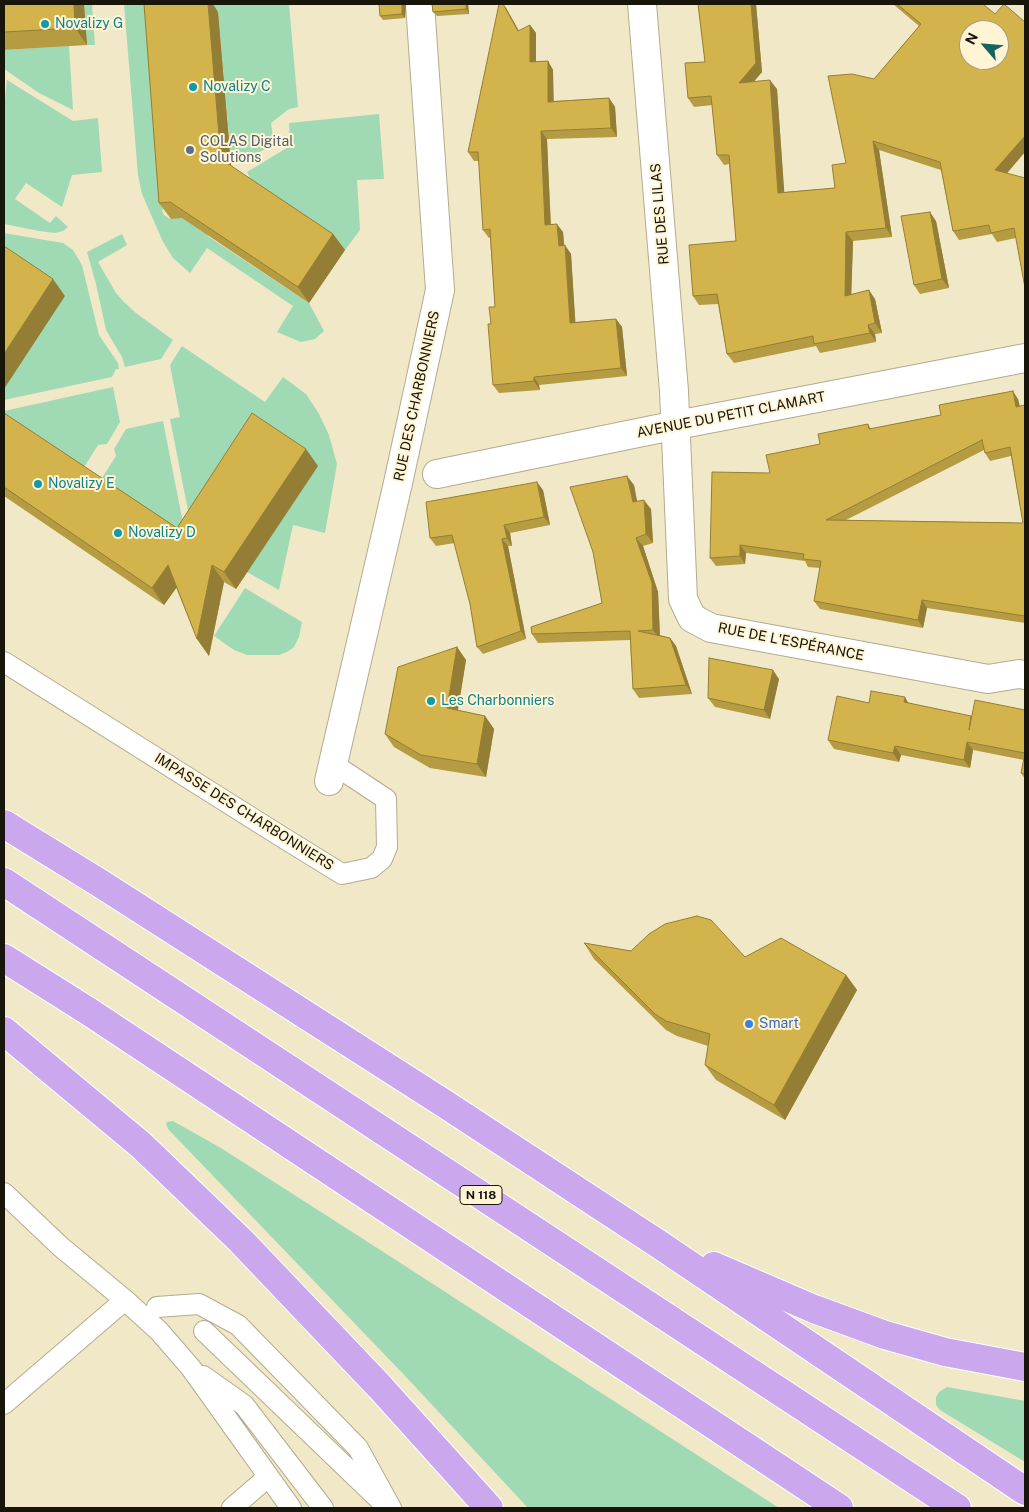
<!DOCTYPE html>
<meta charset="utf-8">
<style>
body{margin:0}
#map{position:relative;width:1029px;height:1512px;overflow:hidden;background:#f1e8c8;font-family:"Public Sans",sans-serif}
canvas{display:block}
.frame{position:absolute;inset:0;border:5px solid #18150a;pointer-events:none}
.north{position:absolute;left:959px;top:20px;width:50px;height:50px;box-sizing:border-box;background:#fff5d5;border:1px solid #a39b84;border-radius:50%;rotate:297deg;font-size:14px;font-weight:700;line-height:20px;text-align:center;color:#18150a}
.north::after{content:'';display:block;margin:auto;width:18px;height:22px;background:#15635e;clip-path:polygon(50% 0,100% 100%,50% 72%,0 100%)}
</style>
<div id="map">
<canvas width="1029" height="1512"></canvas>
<div class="frame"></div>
<div class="north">N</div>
</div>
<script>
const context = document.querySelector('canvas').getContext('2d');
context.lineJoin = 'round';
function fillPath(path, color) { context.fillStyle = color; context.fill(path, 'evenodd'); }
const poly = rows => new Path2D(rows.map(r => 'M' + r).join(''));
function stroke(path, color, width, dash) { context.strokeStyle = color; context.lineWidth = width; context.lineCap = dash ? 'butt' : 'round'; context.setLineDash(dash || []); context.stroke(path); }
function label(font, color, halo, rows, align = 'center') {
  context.font = font + ' "Public Sans",sans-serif'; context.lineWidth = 4; context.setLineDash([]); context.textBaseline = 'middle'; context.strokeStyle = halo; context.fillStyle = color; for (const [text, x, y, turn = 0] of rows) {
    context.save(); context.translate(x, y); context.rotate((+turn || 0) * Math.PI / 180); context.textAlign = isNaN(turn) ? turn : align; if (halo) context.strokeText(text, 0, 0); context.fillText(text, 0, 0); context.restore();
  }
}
fillPath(poly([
 [84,4,92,4,95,45,87,45],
 [124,4,289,4,298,107,289,109,271,123,274,144,242,162,238,157,231,158,218,12,162,211,164,215,170,219,188,211,209,237,309,303,324,331,315,339,301,342,277,332,293,306,207,248,190,273,173,258,163,242,142,194,138,175],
 [69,46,73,110,39,93,4,69,4,50],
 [7,80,73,121,98,118,102,172,72,175,62,207,26,183,15,199,50,223,56,216,68,227,63,231,55,233,39,231,4,224,4,109],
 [379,114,384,179,357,180,360,230,345,250,245,184,250,178,247,172,290,146,289,123],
 [4,233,63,243,73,250,82,265,99,335,118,363,119,369,116,369,112,377,4,400],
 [122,234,127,245,98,262,116,293,124,302,136,313,173,340,161,359,125,367,122,357,106,330,96,284,87,252],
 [182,346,265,402,283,377,306,394,319,414,329,435,337,464,325,533,293,525,279,590,247,572,191,526,170,419,180,417,170,365],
 [113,387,120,422,107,444,98,445,81,472,4,422,4,411],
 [163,421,184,528,177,537,98,484,116,456,114,449,126,429],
 [245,588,302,622,299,637,294,647,287,652,279,655,247,655,234,650,214,636],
 [173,1121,221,1148,399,1262,779,1508,528,1508,408,1379,168,1129,166,1124,167,1122],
 [947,1387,1025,1401,1025,1462,940,1410,936,1405,936,1397,939,1392]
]), '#a0dab4');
const service = poly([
 [4,662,282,837,342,874,371,868,382,859,387,847,386,799,333,764],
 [4,1193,61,1247,125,1300],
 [157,1307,199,1304,238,1325,358,1448,391,1508],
 [204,1331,382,1502],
 [203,1376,244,1405,323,1508],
 [4,1404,125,1300,159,1331,191,1368,291,1508],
 [232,1508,268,1477]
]);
const minor = poly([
 [642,4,674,391,683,599,692,618,711,628,988,679,1019,674,1025,675],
 [437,474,677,425,1025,358],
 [329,781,398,483,440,290,420,4]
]);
const trunk = poly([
 [4,824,98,882,445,1104,657,1243,1025,1491],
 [4,882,957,1508],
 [4,958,88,1011,839,1508],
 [4,1031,141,1145,241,1241,380,1387,489,1508],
 [714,1266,814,1309,885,1335,945,1352,1025,1367]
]);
stroke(service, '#b4ab8d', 22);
stroke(minor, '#b4ab8d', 30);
stroke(trunk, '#fff', 30);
stroke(service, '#fff', 20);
stroke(minor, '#fff', 28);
stroke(trunk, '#cba8ee', 28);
fillPath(poly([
 [4,4,84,4,87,45,4,50],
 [406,4,405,18,383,20,380,16],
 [432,4,468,4,469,14,437,16,433,12],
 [698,4,756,4,762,72,754,81,777,89,784,192,835,188,846,163,874,79,919,26,893,4,983,4,1025,152,1007,173,1016,238,997,242,992,234,959,240,953,231,941,170,879,150,892,237,853,241,851,295,875,299,882,333,875,334,876,342,820,353,816,346,734,363,727,354,718,304,699,305,693,296,736,241,729,164,724,165,717,155,712,105,694,107,688,98,705,62],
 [506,8,519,31,530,25,536,33,536,62,548,61,553,70,553,101,609,98,615,107,617,137,547,139,548,165,551,224,563,232,564,245,571,254,575,322,616,319,622,327,627,376,539,385,540,390,499,393,493,385,491,324,495,307,490,238,489,238,483,230,479,161,474,161,468,152],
 [218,12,231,166,333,234,345,250,309,303,182,218,171,219,159,203],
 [936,221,949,288,920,294,914,285],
 [1018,399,1020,406,1025,405,1025,623,927,608,923,628,820,609,814,601,820,568,808,567,805,561,746,553,745,564,716,566,710,558,770,473,820,444,868,424,871,429],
 [984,450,985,453,990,461,1011,456,1023,523,846,520],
 [4,413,177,528,318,466,236,589,224,582,209,656,197,639,176,587,164,605,4,496],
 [634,485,637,502,651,509,653,543,643,546,658,592,660,635,670,638,676,646,692,694,639,698,633,689,630,640,538,643,532,634,602,603],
 [543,490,550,525,510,533,512,546,508,546,526,639,483,654,477,647,470,604,455,543,436,546,430,538],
 [457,647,466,660,458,710,485,716,494,729,486,777,430,768,394,747,385,734],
 [779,679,770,719,715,707,708,698],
 [908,703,971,716,1025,710,1025,779,1021,773,1024,760,973,750,970,768,901,755,899,762,834,749,828,740],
 [584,943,631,951,745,957,846,975,857,990,785,1120,716,1080,705,1065,708,1046,677,1036,666,1030,594,959]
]), '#b59b41');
fillPath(poly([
 [74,4,84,4,87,45,75,28],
 [208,4,213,4,218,12,232,176,221,159],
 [402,4,406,4,405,18,402,14],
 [466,4,468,4,469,14,466,9],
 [503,4,506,8,524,40,518,31],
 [751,4,756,4,762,72,745,92,739,83],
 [530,25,536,33,536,70,530,62],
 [548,61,553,70,554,110,548,102],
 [770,80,777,89,785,202,778,193],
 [609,98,615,107,617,137,611,128],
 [541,131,547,139,551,233,545,225],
 [1025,136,1025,152,1002,179,995,170],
 [873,141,879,150,892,237,886,228],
 [930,212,936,221,949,288,942,279],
 [557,224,563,232,565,254,559,246],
 [846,232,853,241,851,305,845,296],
 [333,234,345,250,309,303,298,287],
 [565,245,571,254,576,331,570,323],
 [53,279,65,296,4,389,4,354],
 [869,290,875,299,882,333,875,323],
 [616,319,622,327,627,376,621,368],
 [868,325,875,334,876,342,870,333],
 [534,377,539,385,540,390,534,381],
 [1013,391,1018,399,1021,415,1016,407],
 [306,449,318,466,236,589,224,572],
 [627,476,634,485,639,511,633,502],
 [537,482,543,490,550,525,544,517],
 [644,500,651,509,653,543,646,534],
 [504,525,510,533,512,546,507,538],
 [636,538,643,546,658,592,660,639,653,630],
 [502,539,508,546,526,639,521,631],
 [740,545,746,553,745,564,740,556],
 [168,565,180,583,164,605,152,588],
 [212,565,224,582,209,656,197,639],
 [922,600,927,608,923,628,918,620],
 [670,638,676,646,692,694,686,685],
 [457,647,466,660,456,721,447,708],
 [773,670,779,679,770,719,764,710],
 [905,697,910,706,904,702],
 [485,716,494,729,486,777,477,764],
 [967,742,973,750,970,768,964,760],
 [895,746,901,755,899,762,893,753],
 [846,975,857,990,785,1120,774,1105]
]), '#947e35');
const building = poly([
 [4,4,74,4,75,28,4,32,4,4],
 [144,4,208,4,221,159,333,234,298,287,170,202,159,203,144,4],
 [379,4,402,4,402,14,380,16,379,4],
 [432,4,466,4,466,9,433,12,432,4],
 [499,4,503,4,518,31,530,25,530,62,548,61,548,102,609,98,611,128,541,131,542,157,545,225,557,224,559,246,565,245,570,323,616,319,621,368,534,377,534,381,493,385,488,324,491,324,489,307,495,307,490,229,483,230,478,152,468,152,499,4],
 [698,4,751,4,756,63,739,83,770,80,778,193,835,188,832,165,846,163,828,76,852,74,874,79,921,24,897,4,983,4,995,14,1004,4,1025,22,1025,136,995,170,1025,178,1025,288,1014,228,991,233,989,225,953,231,940,162,873,141,886,228,846,232,845,296,869,290,875,323,868,325,870,333,814,344,813,336,727,354,717,294,693,296,689,245,736,241,729,155,717,155,711,96,688,98,685,63,705,62,698,4],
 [969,30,999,30,999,60,969,60,969,30],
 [930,212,942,279,914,285,901,216,930,212],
 [4,246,53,279,4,354,4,246],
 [1013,391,1016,407,1025,405,1025,616,922,600,918,620,814,601,821,561,803,559,804,554,740,545,740,556,710,558,712,472,770,473,766,455,820,444,818,434,868,424,869,429,941,415,939,405,1013,391],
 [982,440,985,453,1010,447,1023,523,826,520,982,440],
 [4,413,177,528,252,413,306,449,224,572,212,565,197,639,168,565,152,588,4,487,4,413],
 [627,476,633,502,644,500,646,534,636,538,652,583,653,630,638,631,670,638,686,685,633,689,630,631,532,634,531,627,602,603,593,552,570,487,627,476],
 [537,482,544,517,504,525,507,538,502,539,521,631,477,647,470,604,452,535,430,538,426,502,537,482],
 [457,647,447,708,485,716,477,764,421,755,385,734,398,667,457,647],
 [709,658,773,670,764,710,708,698,709,658],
 [871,691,905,697,904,702,971,716,969,730,975,700,1025,710,1025,774,1021,773,1025,753,967,742,964,760,895,746,893,753,828,740,837,696,869,703,871,691],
 [697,916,711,920,745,957,781,938,846,975,774,1105,705,1065,710,1034,666,1021,655,1014,584,943,631,951,649,934,665,924,697,916]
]);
fillPath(building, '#d3b44c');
stroke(building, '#947e35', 1);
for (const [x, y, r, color] of [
 [45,24,5,"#0f9aa8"],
 [193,87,5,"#0f9aa8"],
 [190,150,5,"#5c6f8a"],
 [38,484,5,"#0f9aa8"],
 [118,533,5,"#0f9aa8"],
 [431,701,5,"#0f9aa8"],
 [749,1024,5,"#3f7fe0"]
]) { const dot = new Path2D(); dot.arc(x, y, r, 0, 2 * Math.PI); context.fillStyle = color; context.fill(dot); stroke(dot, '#fff5d5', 2); }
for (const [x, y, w] of [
 [481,1195,42]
]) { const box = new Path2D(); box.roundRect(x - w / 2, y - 9.5, w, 19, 4); context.fillStyle = '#fff5d5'; context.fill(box); stroke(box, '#18150a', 1); }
label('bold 12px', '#18150a', null, [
 ["N 118",481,1195]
]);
label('14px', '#0d838f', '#fff5d5', [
 ["Novalizy G",55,24],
 ["Novalizy C",203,87],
 ["Novalizy E",48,484],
 ["Novalizy D",128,533],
 ["Les Charbonniers",441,701]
], 'left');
label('14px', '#4e5e75', '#fff5d5', [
 ["COLAS Digital",200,142],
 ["Solutions",200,158]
], 'left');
label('14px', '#18150a', '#fff5d5', [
 ["RUE DES LILAS",660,214,-95],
 ["RUE DES CHARBONNIERS",417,396,-78],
 ["AVENUE DU PETIT CLAMART",731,415,-11],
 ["RUE DE L'ESPÉRANCE",791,642,11],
 ["IMPASSE DES CHARBONNIERS",244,812,32]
]);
label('14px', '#366cbe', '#fff5d5', [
 ["Smart",759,1024]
], 'left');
</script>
